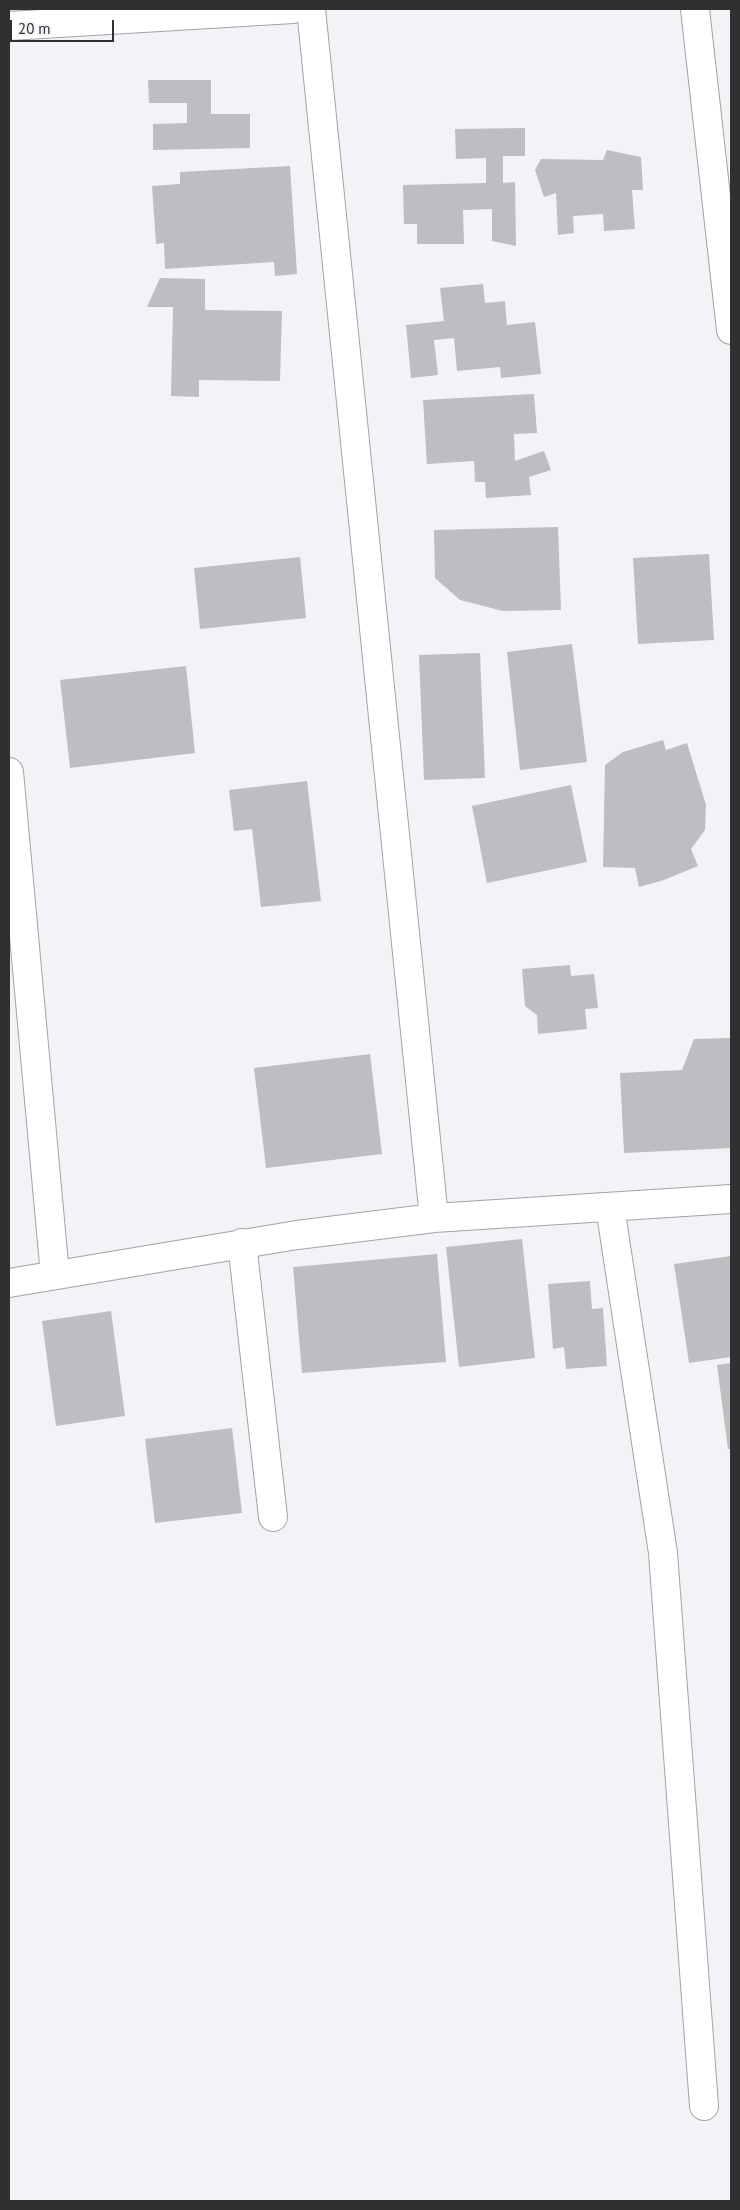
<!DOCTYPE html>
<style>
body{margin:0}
#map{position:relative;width:740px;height:2210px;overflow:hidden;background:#f2f3f6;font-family:"PT Sans",sans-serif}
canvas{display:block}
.frame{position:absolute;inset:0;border:10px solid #303031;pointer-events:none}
.scale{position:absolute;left:10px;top:20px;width:104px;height:22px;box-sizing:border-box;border:2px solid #303031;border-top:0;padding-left:6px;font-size:15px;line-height:18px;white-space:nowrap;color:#303031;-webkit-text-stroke:4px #f2f3f6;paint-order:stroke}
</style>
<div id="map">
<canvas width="740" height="2210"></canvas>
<div class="frame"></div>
<div class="scale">20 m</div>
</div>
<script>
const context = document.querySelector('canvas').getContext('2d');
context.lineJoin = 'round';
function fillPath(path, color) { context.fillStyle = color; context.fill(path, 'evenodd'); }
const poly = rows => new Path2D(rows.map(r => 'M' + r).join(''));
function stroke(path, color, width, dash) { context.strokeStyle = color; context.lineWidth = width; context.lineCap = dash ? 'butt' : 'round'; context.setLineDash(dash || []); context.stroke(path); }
fillPath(poly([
 [148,80,211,80,211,114,250,114,250,148,153,150,153,124,187,123,187,103,149,103],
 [525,128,525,156,503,156,503,183,515,182,516,246,492,241,492,209,463,210,464,244,417,244,417,224,404,224,403,185,486,183,486,158,456,159,455,129],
 [607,150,641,157,643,190,632,190,635,229,604,231,603,214,573,216,574,233,558,235,556,193,544,197,535,170,541,159,603,160],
 [290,166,297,274,275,276,274,262,165,269,164,243,156,244,152,186,180,184,180,172],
 [160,278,205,279,205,310,282,311,280,381,199,380,199,397,171,396,173,307,147,307],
 [483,284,485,303,505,301,507,325,535,322,541,374,501,378,500,367,457,371,454,338,434,340,438,375,411,378,406,325,444,321,440,288],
 [534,394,537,433,514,434,515,461,544,451,551,470,529,477,531,495,486,498,485,482,475,482,474,461,427,464,423,400],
 [558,527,561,610,503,611,460,600,435,578,434,530],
 [709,554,714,640,638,644,633,558],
 [300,557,306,618,200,629,194,568],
 [572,644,587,762,520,770,507,652],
 [480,653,485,778,424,780,419,655],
 [186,666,195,753,70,768,60,680],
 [663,740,666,750,687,743,706,805,705,830,691,849,698,866,664,880,639,887,635,868,603,867,605,765,623,752],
 [307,781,321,901,261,907,252,829,234,831,229,790],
 [571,785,587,862,487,883,472,806],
 [570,965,571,976,594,974,598,1008,585,1009,587,1029,538,1034,537,1015,525,1006,522,969],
 [731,1038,731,1148,624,1153,620,1073,682,1070,694,1039],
 [370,1054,382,1154,266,1168,254,1068],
 [522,1239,535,1358,459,1367,446,1247],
 [437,1254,446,1362,302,1373,293,1267],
 [731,1256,731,1357,689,1363,674,1264],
 [590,1281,592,1309,603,1308,607,1366,566,1369,564,1347,553,1349,548,1284],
 [111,1311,125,1416,56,1426,42,1321],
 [731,1363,731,1449,728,1449,717,1365],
 [232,1428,242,1513,155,1523,145,1439]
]), '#bdbec1');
const minor = poly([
 [311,9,434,1218],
 [695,9,731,330],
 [9,26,293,9],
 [9,772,55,1275],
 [610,1207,663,1553,704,2106],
 [242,1243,273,1517],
 [9,1283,297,1235,434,1218,731,1199]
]);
stroke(minor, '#a2a3a6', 30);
stroke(minor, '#fff', 28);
</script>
